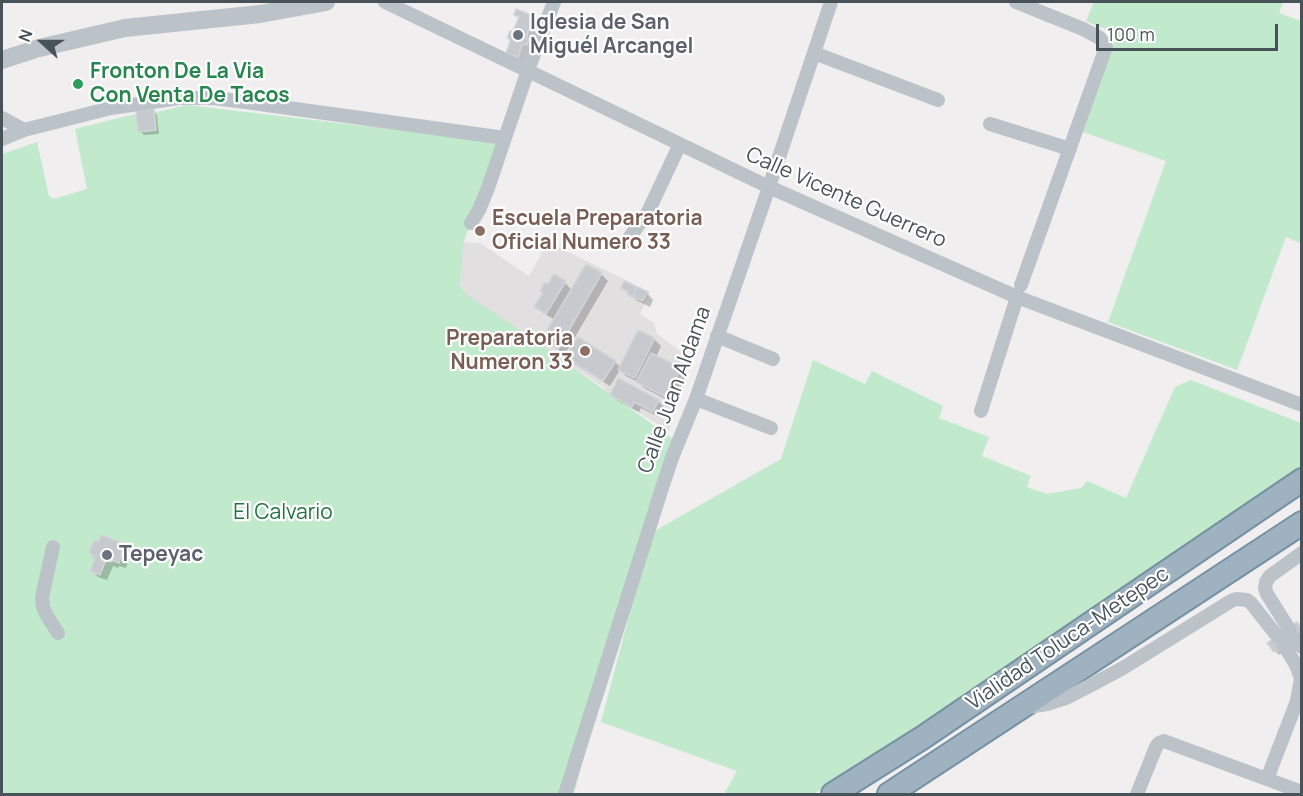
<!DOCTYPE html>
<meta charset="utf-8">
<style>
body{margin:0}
#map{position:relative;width:1303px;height:796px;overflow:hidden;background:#f0eeee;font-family:Manrope,sans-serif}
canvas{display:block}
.frame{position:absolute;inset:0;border:3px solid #485359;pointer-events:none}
.north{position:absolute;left:12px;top:12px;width:60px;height:60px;-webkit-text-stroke:4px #fff;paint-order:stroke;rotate:291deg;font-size:16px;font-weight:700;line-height:24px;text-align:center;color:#485359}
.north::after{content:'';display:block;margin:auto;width:21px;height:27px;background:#485359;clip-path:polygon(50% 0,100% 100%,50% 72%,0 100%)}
.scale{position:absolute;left:1096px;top:24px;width:182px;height:27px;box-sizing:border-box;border:3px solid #485359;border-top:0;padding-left:8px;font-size:18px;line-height:21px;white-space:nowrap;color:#485359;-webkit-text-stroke:4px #fff;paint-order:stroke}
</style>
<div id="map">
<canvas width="1303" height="796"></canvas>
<div class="frame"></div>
<div class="north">N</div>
<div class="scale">100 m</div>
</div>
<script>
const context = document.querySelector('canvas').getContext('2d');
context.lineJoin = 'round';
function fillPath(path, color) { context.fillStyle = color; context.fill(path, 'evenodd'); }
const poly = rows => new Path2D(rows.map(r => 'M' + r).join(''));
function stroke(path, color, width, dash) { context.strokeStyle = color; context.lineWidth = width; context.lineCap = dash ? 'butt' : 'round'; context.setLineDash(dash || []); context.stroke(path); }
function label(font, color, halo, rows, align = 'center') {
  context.font = font + ' Manrope,sans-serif'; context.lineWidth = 4.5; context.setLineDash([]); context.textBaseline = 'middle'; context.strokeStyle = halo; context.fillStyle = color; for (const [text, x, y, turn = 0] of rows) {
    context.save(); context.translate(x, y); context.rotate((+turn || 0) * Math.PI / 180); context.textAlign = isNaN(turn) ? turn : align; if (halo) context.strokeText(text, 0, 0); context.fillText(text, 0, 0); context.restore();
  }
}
fillPath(poly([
 [463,242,480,243,529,276,548,242,650,292,640,314,654,323,657,334,685,355,669,431,603,391,605,388,484,310,467,297,461,288,457,260]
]), '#e1dfdf');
fillPath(poly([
 [1094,2,1283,2,1279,13,1301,21,1301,243,1286,237,1237,370,1108,322,1166,161,1083,132,1117,34,1086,21],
 [187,105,499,142,463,244,460,285,461,288,467,295,530,337,673,439,639,549,574,794,2,794,2,154,37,142,49,196,54,199,87,189,75,129,131,115,162,111],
 [813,360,865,384,872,371,943,406,939,418,989,437,982,456,1031,476,1027,487,1047,494,1081,488,1087,481,1126,498,1175,387,1191,380,1301,423,1301,472,814,794,724,794,737,771,601,722,651,533,781,459]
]), '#c1e9cc');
fillPath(poly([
 [517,11,539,19,545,26,524,63,514,59,508,52,519,19,516,15],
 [153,111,157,115,159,134,144,135,140,131],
 [601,274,608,281,565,354,550,345,544,339,555,320,543,313,536,307,565,283,572,290],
 [623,288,647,293,653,300,650,307,636,300],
 [639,332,654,339,661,346,656,357,680,370,686,376,673,403,644,388,638,382,626,376,620,370,610,386,574,364,567,357,615,362,621,368],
 [611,394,658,401,665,408,659,417,641,408,639,412,618,401],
 [125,545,131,552,126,568,119,566,118,568,113,566,107,580,98,577,92,571,96,559,90,553],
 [1302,630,1302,639,1279,655,1275,651]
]), '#0003');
const building = poly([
 [516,9,539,18,537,23,532,21,526,38,529,39,527,45,524,44,522,45,518,57,506,53,510,42,510,39,507,38,510,31,513,32,519,17,514,15,516,9],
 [154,109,156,130,138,132,136,111,154,109],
 [586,264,602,273,558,349,542,339,586,264],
 [554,274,566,281,546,314,534,307,543,293,540,291,545,282,548,284,554,274],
 [624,281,637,287,633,297,627,294,628,292,621,288,624,281],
 [637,287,648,292,643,301,633,297,637,287],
 [638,330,655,338,635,378,618,370,638,330],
 [578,337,616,361,603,381,565,357,578,337],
 [651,353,681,368,666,397,636,382,651,353],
 [618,378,659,400,653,412,634,402,632,407,610,395,618,378],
 [101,535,125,544,119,563,112,560,112,562,106,560,100,575,90,571,96,556,89,553,94,540,98,542,101,535],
 [1297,622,1302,629,1302,632,1274,652,1267,643,1274,638,1281,630,1297,622]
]);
fillPath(building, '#c6c9cd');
stroke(building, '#d2d5d8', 1.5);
const trunk = poly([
 [833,794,922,738,1302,480],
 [889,794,1302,523]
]);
stroke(trunk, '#7691a2', 26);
stroke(poly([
 [385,2,769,187,1017,297,1302,405],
 [1016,2,1083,29,1100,38,1106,47,1021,285],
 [814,53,938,100],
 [2,118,24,130],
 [990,124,1070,149],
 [2,139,24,130,111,108,179,98,213,98,238,101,505,138],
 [471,223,479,210,488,188,528,70,554,2],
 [627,241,648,212,680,144],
 [717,336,773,359],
 [696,399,771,428],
 [981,411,1017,297],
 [53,547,42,597,43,607,47,616,58,633],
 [1289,629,1267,594,1265,588,1266,582,1270,576,1302,553],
 [1293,637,1302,647],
 [1028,707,1047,704,1066,698,1097,682,1123,668,1231,601,1236,599,1247,600,1251,603,1278,637],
 [1267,779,1297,701,1301,678,1295,663,1283,644],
 [565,794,662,488,673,455,696,399,769,187,831,2],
 [1137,794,1156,747,1159,743,1164,741,1302,792]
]), '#bbc3c9', 14);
stroke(poly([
 [2,60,39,48,125,28,260,14,326,2]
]), '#bbc3c9', 18);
stroke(trunk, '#9eb2c0', 22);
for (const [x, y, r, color] of [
 [518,35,6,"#6b7280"],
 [78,84,6,"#2e9e5b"],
 [480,231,6,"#8d6e63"],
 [585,351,6,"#8d6e63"],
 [107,555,6,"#6b7280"]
]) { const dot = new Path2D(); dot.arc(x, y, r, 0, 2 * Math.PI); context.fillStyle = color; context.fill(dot); stroke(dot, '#fff', 2); }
label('bold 21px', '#5b616d', '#fff', [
 ["Iglesia de San",530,23],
 ["Miguél Arcangel",530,47],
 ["Tepeyac",119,555]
], 'left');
label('bold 21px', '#27864d', '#fff', [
 ["Fronton De La Via",90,72],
 ["Con Venta De Tacos",90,96]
], 'left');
label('21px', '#485359', '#fff', [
 ["Calle Vicente Guerrero",846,198,24],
 ["Calle Juan Aldama",675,390,-70],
 ["Vialidad Toluca-Metepec",1068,639,-34]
]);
label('bold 21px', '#785e54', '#fff', [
 ["Escuela Preparatoria",492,219],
 ["Oficial Numero 33",492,243],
 ["Preparatoria",573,339,"right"],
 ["Numeron 33",573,363,"right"]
], 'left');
label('21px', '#227140', '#fff', [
 ["El Calvario",283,513]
]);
</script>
